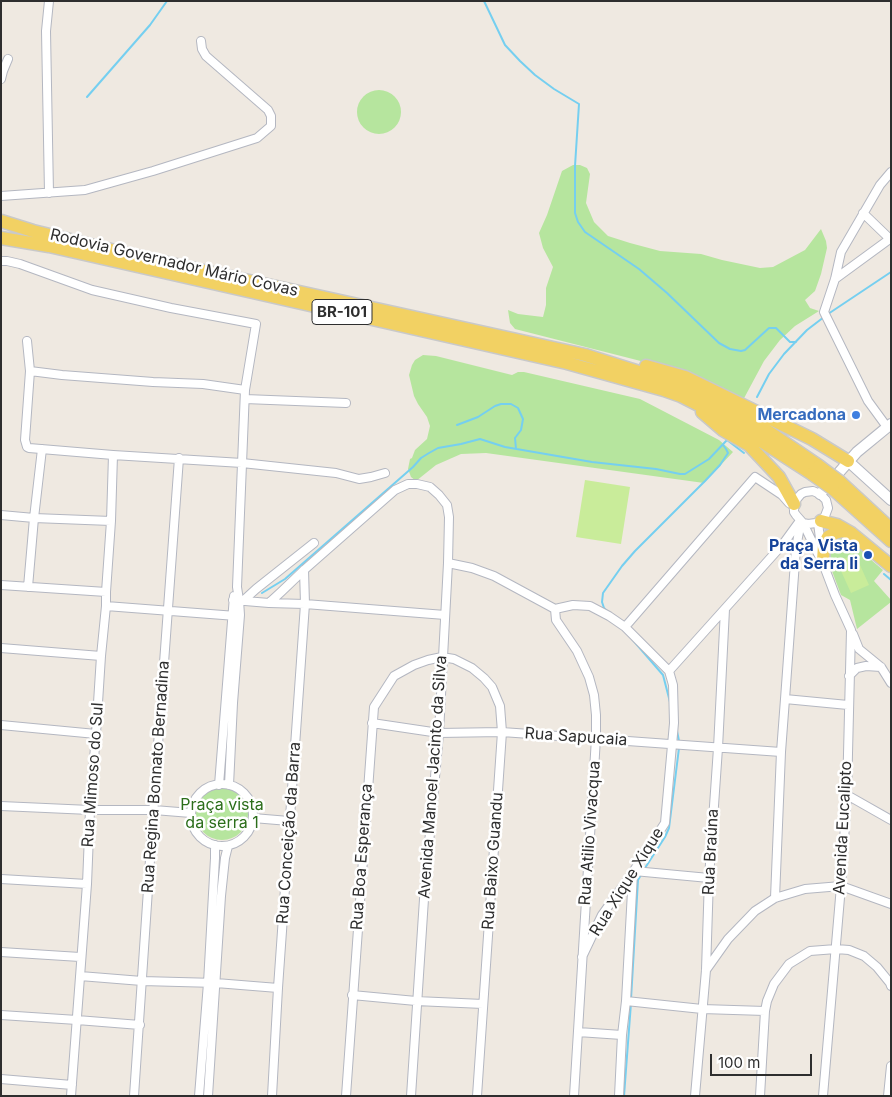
<!DOCTYPE html>
<meta charset="utf-8">
<style>
body{margin:0}
#map{position:relative;width:892px;height:1097px;overflow:hidden;background:#efe9e1;font-family:Inter,sans-serif}
canvas{display:block}
.frame{position:absolute;inset:0;border:2px solid #2e2e2e;pointer-events:none}
.scale{position:absolute;left:710px;top:1054px;width:102px;height:22px;box-sizing:border-box;border:2px solid #2e2e2e;border-top:0;padding-left:6px;font-size:15px;line-height:18px;white-space:nowrap;color:#2e2e2e;-webkit-text-stroke:4px #fff;paint-order:stroke}
</style>
<div id="map">
<canvas width="892" height="1097"></canvas>
<div class="frame"></div>
<div class="scale">100 m</div>
</div>
<script>
const context = document.querySelector('canvas').getContext('2d');
context.lineJoin = 'round';
function fillPath(path, color) { context.fillStyle = color; context.fill(path, 'evenodd'); }
const poly = rows => new Path2D(rows.map(r => 'M' + r).join(''));
function stroke(path, color, width, dash) { context.strokeStyle = color; context.lineWidth = width; context.lineCap = dash ? 'butt' : 'round'; context.setLineDash(dash || []); context.stroke(path); }
function label(font, color, halo, rows, align = 'center') {
  context.font = font + ' Inter,sans-serif'; context.lineWidth = 5; context.setLineDash([]); context.textBaseline = 'middle'; context.strokeStyle = halo; context.fillStyle = color; for (const [text, x, y, turn = 0] of rows) {
    context.save(); context.translate(x, y); context.rotate((+turn || 0) * Math.PI / 180); context.textAlign = isNaN(turn) ? turn : align; if (halo) context.strokeText(text, 0, 0); context.fillText(text, 0, 0); context.restore();
  }
}
fillPath(poly([
 '357 112a22 22 0 1 1 44 0a22 22 0 1 1-44 0Z',
 [573,165,580,165,587,168,590,174,586,203,594,222,608,236,630,243,660,251,701,254,722,260,760,268,773,267,805,250,821,229,826,241,827,248,821,274,815,291,805,300,810,308,819,311,795,326,780,340,764,361,742,402,676,370,515,329,510,323,508,310,518,314,543,317,546,305,546,288,553,267,543,248,539,233,547,215,562,171],
 [423,355,436,356,512,375,518,372,524,372,640,399,719,440,733,452,704,483,486,453,461,454,436,465,416,481,411,477,408,469,410,459,412,458,415,450,427,439,430,426,427,417,418,404,414,396,409,375,412,365,415,360],
 [842,535,853,539,863,553,883,570,874,581,891,600,891,602,857,629,850,600,841,595,829,563,827,549,835,538],
 '196 814a26 26 0 1 1 52 0a26 26 0 1 1-52 0Z'
]), '#b6e59e');
fillPath(poly([
 [585,480,630,487,621,544,576,537],
 [855,554,869,585,851,593,837,562]
]), '#c9ec9a');
stroke(poly([
 [484,1,505,45,520,61,535,75,554,89,579,104,575,166,575,213,578,222,585,232,639,269,667,293,719,343,730,349,741,351,745,350,769,328,776,328,790,342,796,342],
 [87,97,150,25,167,1],
 [828,314,891,272],
 [757,397,769,374,784,354,807,330,824,317],
 [457,425,478,417,495,406,501,404,511,404,518,408,523,419,521,430,515,438,516,449],
 [884,574,891,580],
 [262,593,285,579,413,467,421,458,429,453,438,448,461,444,480,439,505,447,592,462,656,469,680,474,685,474,709,459,727,440,744,453],
 [607,611,604,608,602,602,603,593,622,566,635,551,705,481,720,465,728,453,726,449,723,445],
 [632,639,663,675,670,702],
 [677,731,679,741],
 [645,868,665,837,669,828,679,748],
 [631,999,638,880,641,875],
 [624,1096,631,1003]
]), '#75cff0', 2);
const minor = poly([
 [1,79,3,71,8,59],
 [49,193,46,31,49,1],
 [1,196,85,190,153,171,257,138,271,126,271,116,268,110,206,56,202,49,201,41],
 [863,213,890,239],
 [1,261,7,261,20,264,92,290,171,308,256,324,245,390,237,587,239,600,240,615,233,703,229,785],
 [835,279,891,238],
 [27,341,30,371,25,440,27,447,29,448,113,455,242,463,336,473,359,479,371,477,385,473],
 [30,371,62,375,153,382,203,384,245,390],
 [245,399,346,403],
 [887,427,868,401,824,312,835,279,841,252,880,185,891,172],
 [1,515,34,518,111,521],
 [803,523,808,524,816,523,821,521,825,516,828,508,826,500,820,494,813,491,805,492,801,494,796,500,794,508,794,512,796,515,803,523,824,566,835,595,851,630,847,795,841,886,823,1096],
 [818,523,821,546],
 [448,563,472,568,494,576,555,609,573,605,590,606,609,616,625,627,669,671,673,685,674,723,665,823,633,872,602,915,582,957],
 [1,585,106,592],
 [28,587,34,518,42,449],
 [233,600,269,603,281,592,304,570,395,490,408,484,417,484,430,487,439,495,447,505,449,517,448,563,439,733,424,899,411,1096],
 [244,600,256,589,314,543],
 [269,603,305,604,445,615],
 [106,606,236,616],
 [555,609,556,620,577,651,589,677,594,695,596,715,596,738,574,1096],
 [625,627,755,477,782,495,789,503],
 [853,634,859,649,881,667,891,683],
 [1,648,101,656],
 [669,671,783,544,799,522],
 [849,676,857,668,866,666,881,667],
 [785,699,848,705],
 [372,723,439,733,502,732,781,752],
 [1,725,96,734],
 '191 815a31 31 0 1 1 62 0a31 31 0 1 1-62 0Z',
 [219,785,234,596],
 [847,795,891,820],
 [1,806,90,810,154,810,191,813],
 [253,818,289,821],
 [634,871,709,878],
 [1,879,87,884],
 [775,898,781,752,785,699,796,548,801,521],
 [1,952,80,957],
 [706,970,728,939,755,911,775,898,805,889,841,886,891,904],
 [80,976,142,981,216,983,278,988],
 [352,995,416,1001,483,1004],
 [626,1001,702,1009,765,1011],
 [1,1015,77,1020,140,1025],
 [578,1032,622,1035],
 [1,1079,72,1085],
 [71,1096,87,884,90,810,96,734,101,656,106,606,106,592,111,521,113,455],
 [134,1096,155,786,179,458],
 [199,1096,208,983,215,858,215,845],
 [208,1096,221,896,225,858,228,846],
 [272,1096,278,988,305,604,304,570],
 [346,1096,374,707,394,676,414,665,428,660,442,657,454,659,472,668,484,678,492,687,500,706,502,732,477,1096],
 [619,1096,622,1035,626,1001,633,873],
 [695,1096,706,970,709,878,718,748,725,609],
 [760,1096,765,1011,767,1001,774,984,789,964,810,951,836,949,849,950,864,956,877,967,890,983,891,986],
 [888,1096,891,1066]
]);
const tertiary = poly([
 [848,461,891,500],
 [820,494,857,452,891,424]
]);
const primary = poly([
 [1,221,33,231,140,257,585,355,677,384,736,413,763,428,819,466],
 [1,238,49,246,567,363,664,390,681,396,730,421,812,474],
 [646,366,685,377,812,439,848,461],
 [702,412,723,430,749,445,779,477,794,504],
 [839,481,891,529],
 [833,489,891,541],
 [821,521,837,525,851,533,891,566],
 [823,561,824,544,828,537,835,533,842,531,849,533]
]);
stroke(minor, '#b4b7c1', 10);
stroke(tertiary, '#b4b7c1', 12);
stroke(primary, '#c9c9c9', 15);
stroke(minor, '#fff', 8);
stroke(tertiary, '#fff', 10);
stroke(primary, '#f2d163', 12);
const primaryBridge = poly([
 [819,466,839,481],
 [812,474,833,489]
]);
stroke(primaryBridge, '#c9c9c9', 15, []);
stroke(primaryBridge, '#f2d163', 12);
for (const [x, y, r, color] of [
 [856,415,5,"#3f7fe0"],
 [868,555,5,"#1a4fb4"]
]) { const dot = new Path2D(); dot.arc(x, y, r, 0, 2 * Math.PI); context.fillStyle = color; context.fill(dot); stroke(dot, '#fff', 2); }
for (const [x, y, w] of [
 [342,312,60]
]) { const box = new Path2D(); box.roundRect(x - w / 2, y - 12.5, w, 25, 4); context.fillStyle = '#fff'; context.fill(box); stroke(box, '#2e2e2e', 1); }
label('bold 15px', '#2e2e2e', null, [
 ["BR-101",342,312]
]);
label('16px', '#2e2e2e', '#fff', [
 ["Rodovia Governador Mário Covas",174,263,13],
 ["Rua Sapucaia",576,737,4],
 ["Rua Mimoso do Sul",93,775,-86],
 ["Rua Regina Bonnato Bernadina",156,777,-86],
 ["Avenida Manoel Jacinto da Silva",433,777,-86],
 ["Avenida Eucalipto",843,828,-87],
 ["Rua Conceição da Barra",289,833,-86],
 ["Rua Atilio Vivacqua",590,833,-86],
 ["Rua Braúna",711,852,-87],
 ["Rua Boa Esperança",362,857,-86],
 ["Rua Baixo Guandu",493,861,-86],
 ["Rua Xique Xique",627,882,-58]
]);
label('bold 16px', '#366cbe', '#fff', [
 ["Mercadona",846,415]
], 'right');
label('bold 16px', '#164399', '#fff', [
 ["Praça Vista",858,546],
 ["da Serra Ii",858,564]
], 'right');
label('16px', '#2c6e1b', '#fff', [
 ["Praça vista",222,805],
 ["da serra 1",222,823]
]);
</script>
